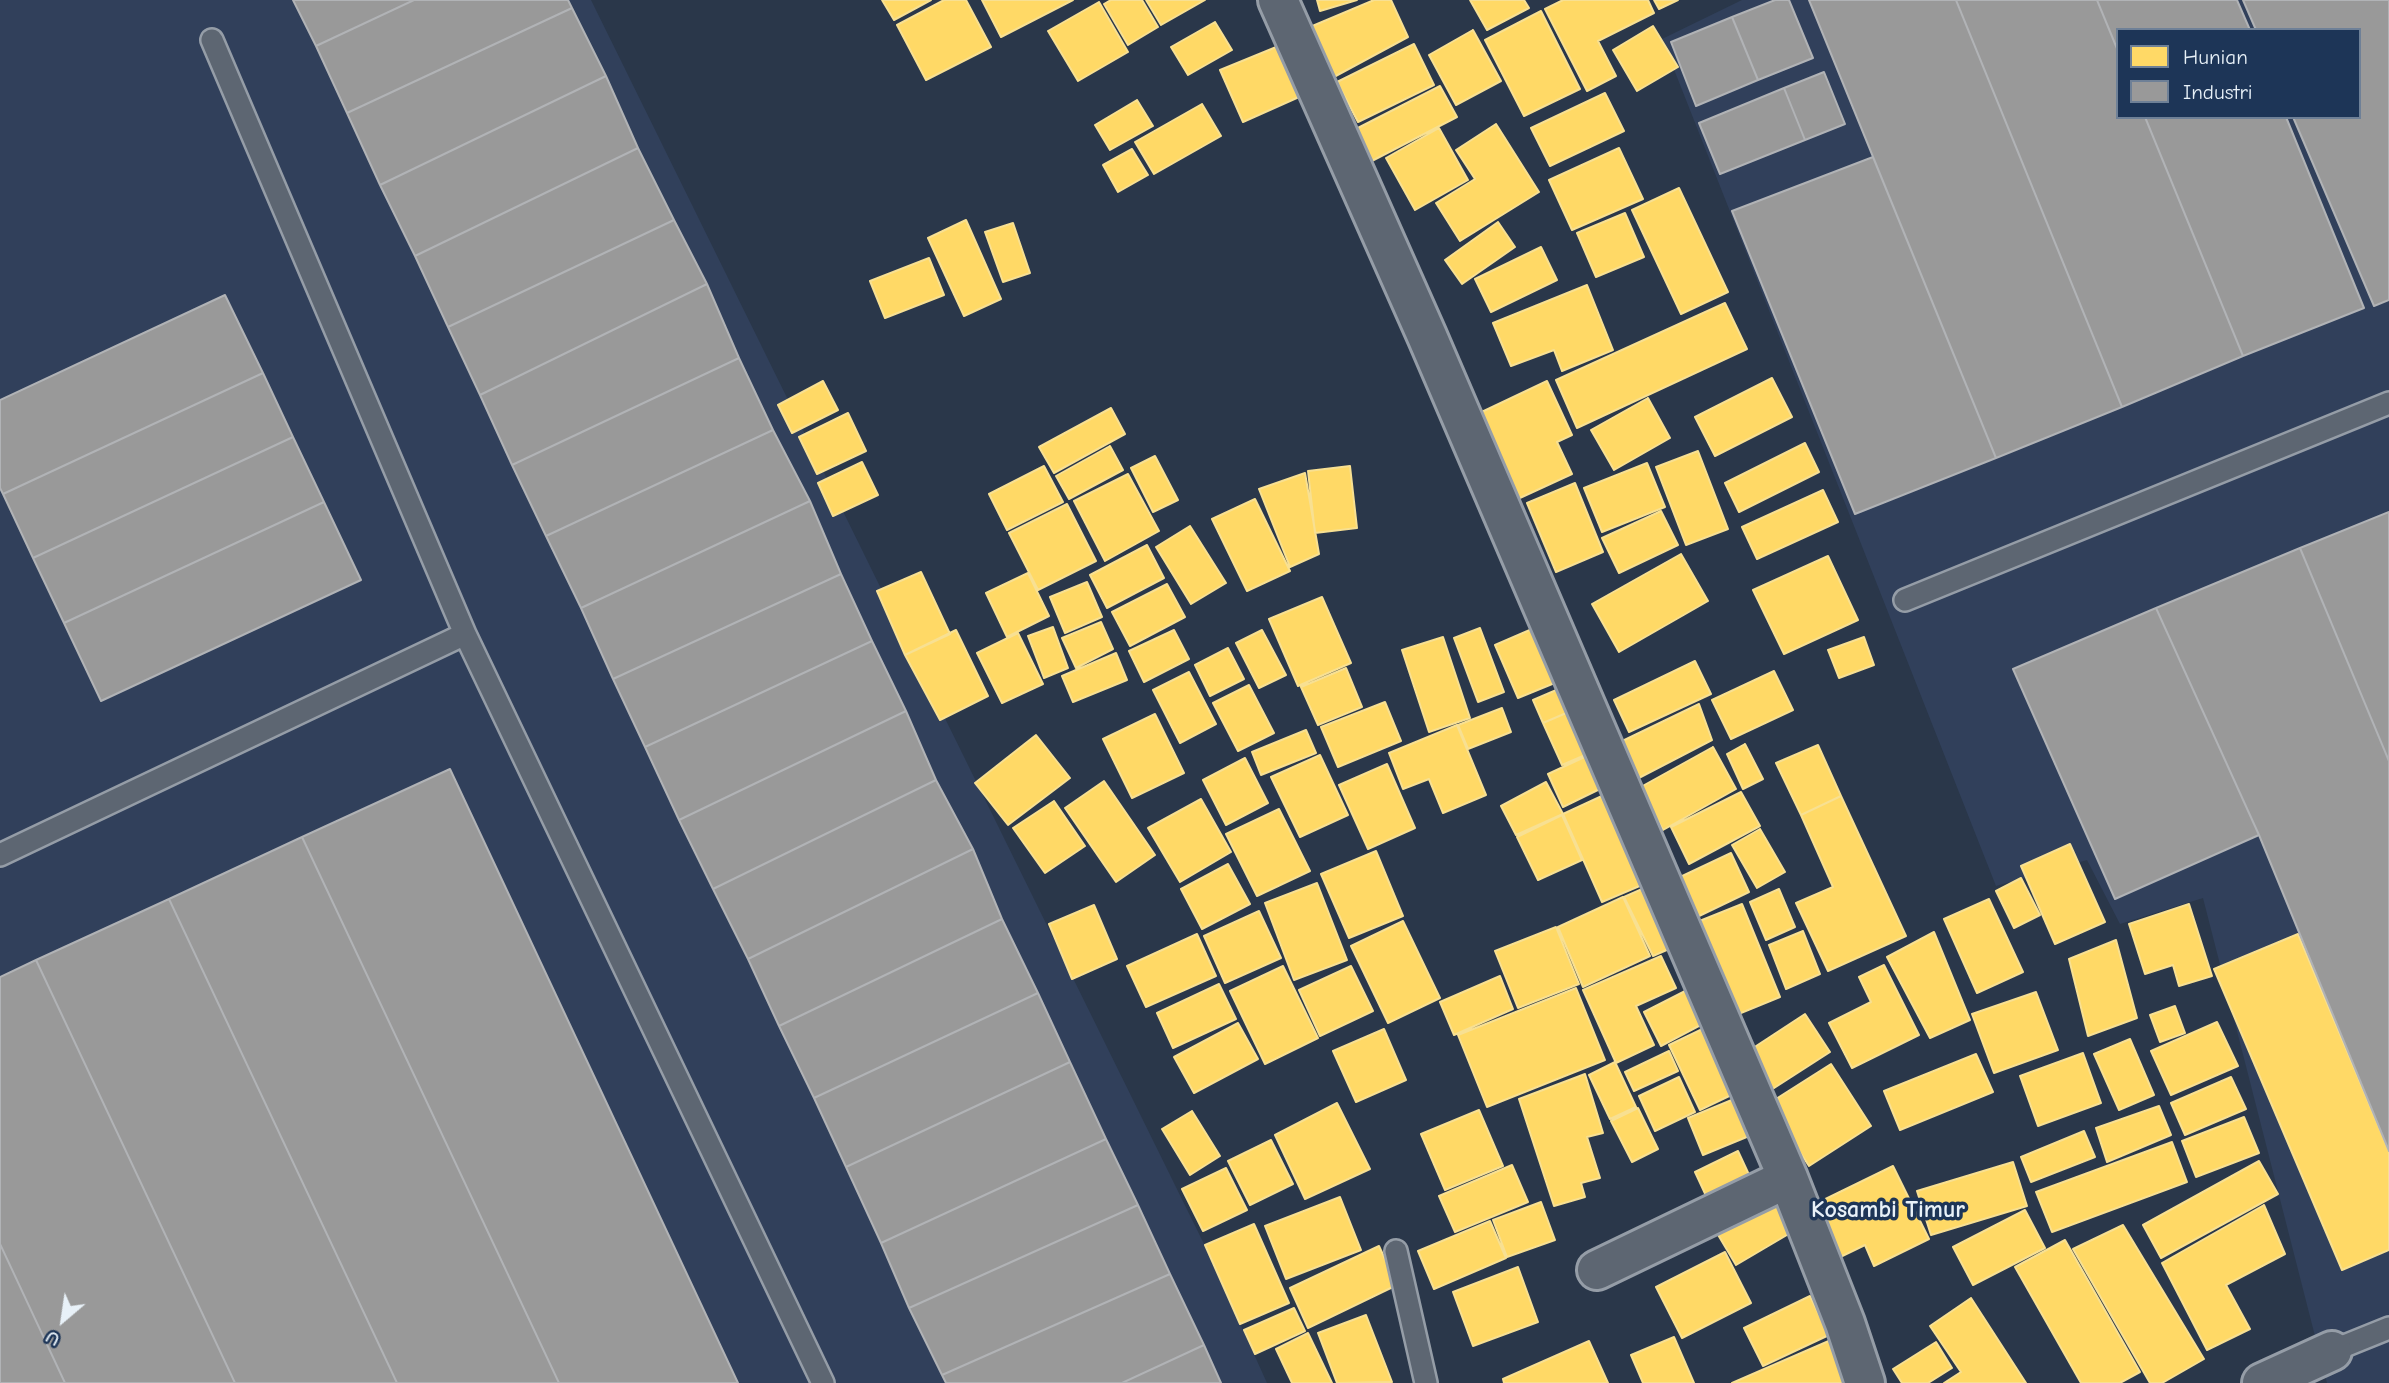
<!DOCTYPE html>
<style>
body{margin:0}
#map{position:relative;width:2389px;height:1383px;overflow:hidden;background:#2a374a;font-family:"Comic Neue",sans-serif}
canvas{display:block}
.legend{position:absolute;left:2116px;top:28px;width:245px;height:91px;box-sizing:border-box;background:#1d3557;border:2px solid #6e8097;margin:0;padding:9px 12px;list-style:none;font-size:21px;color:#e8f1f8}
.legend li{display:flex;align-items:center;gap:14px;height:35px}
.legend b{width:35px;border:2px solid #6e8097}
.north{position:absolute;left:28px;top:1285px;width:70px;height:70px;-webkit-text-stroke:5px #1d3557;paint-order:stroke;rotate:209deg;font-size:19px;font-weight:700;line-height:28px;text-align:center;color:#e8f1f8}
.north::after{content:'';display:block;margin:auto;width:24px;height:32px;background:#e8f1f8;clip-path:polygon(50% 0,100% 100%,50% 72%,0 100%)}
</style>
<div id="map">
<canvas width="2389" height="1383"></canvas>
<ul class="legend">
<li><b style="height:19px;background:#ffd966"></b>Hunian</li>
<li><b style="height:19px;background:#999"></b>Industri</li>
</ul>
<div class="north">U</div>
</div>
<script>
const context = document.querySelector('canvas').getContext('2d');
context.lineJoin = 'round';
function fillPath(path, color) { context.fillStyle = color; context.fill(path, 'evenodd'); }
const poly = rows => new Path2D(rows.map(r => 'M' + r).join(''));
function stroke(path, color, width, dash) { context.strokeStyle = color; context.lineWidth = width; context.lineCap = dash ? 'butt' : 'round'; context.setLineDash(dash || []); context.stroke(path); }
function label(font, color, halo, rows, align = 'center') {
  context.font = font + ' "Comic Neue",sans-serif'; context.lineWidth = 7; context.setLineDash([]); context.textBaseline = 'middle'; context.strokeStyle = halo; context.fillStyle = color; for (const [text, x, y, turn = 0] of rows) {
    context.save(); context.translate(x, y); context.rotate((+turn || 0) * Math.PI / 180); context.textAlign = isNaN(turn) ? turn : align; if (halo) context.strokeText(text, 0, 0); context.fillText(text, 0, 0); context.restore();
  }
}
fillPath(poly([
 [0,0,591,0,1205,1246,1267,1383,0,1383],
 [1742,0,2389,0,2389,1383,2327,1383,2203,898,2120,924,2087,860,1996,886,1662,39],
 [2118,30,2359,30,2359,117,2118,117]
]), '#31405b');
const homes = poly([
 [882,0,931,0,894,20,882,0],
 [944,0,966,0,991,47,926,80,897,25,944,0],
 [982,0,1073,0,1001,37,982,0],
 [1111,0,1142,0,1158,27,1128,45,1104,4,1111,0],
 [1146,0,1205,0,1161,25,1146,0],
 [1317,0,1357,0,1320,11,1317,0],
 [1374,0,1391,0,1408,37,1332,78,1310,27,1374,0],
 [1470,0,1524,0,1529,8,1487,30,1470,0],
 [1563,0,1648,0,1654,13,1598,41,1616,76,1587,91,1545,9,1563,0],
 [1654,0,1678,0,1659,9,1654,0],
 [1099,2,1128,52,1078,81,1048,31,1099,2],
 [1541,11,1580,89,1524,116,1485,40,1541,11],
 [1215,22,1232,50,1188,75,1171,47,1215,22],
 [1653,26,1678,67,1637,91,1613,50,1653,26],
 [1473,30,1501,81,1456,105,1429,55,1473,30],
 [1286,43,1308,93,1243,122,1220,70,1286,43],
 [1414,44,1434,85,1358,122,1337,82,1414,44],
 [1440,86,1457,117,1366,164,1350,132,1440,86],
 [1605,93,1624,131,1550,166,1531,128,1605,93],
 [1137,100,1153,126,1110,150,1095,125,1137,100],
 [1202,104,1221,136,1154,174,1135,142,1202,104],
 [1496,124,1539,192,1460,241,1436,203,1475,179,1456,150,1496,124],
 [1439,128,1468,180,1415,210,1386,158,1439,128],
 [1619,148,1643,199,1572,230,1549,180,1619,148],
 [1132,149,1148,175,1118,192,1103,165,1132,149],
 [1679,188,1728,292,1681,314,1632,210,1679,188],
 [1625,213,1644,257,1596,277,1577,233,1625,213],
 [966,220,1001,299,964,316,928,238,966,220],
 [1498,222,1515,247,1462,284,1445,260,1498,222],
 [1013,223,1030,273,1003,282,985,232,1013,223],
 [1541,247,1557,280,1491,312,1475,279,1541,247],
 [929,258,944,295,885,318,870,281,929,258],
 [1587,285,1613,350,1562,371,1554,350,1511,366,1493,323,1587,285],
 [1725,303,1747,349,1577,428,1556,380,1725,303],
 [1772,378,1792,417,1715,456,1695,417,1772,378],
 [823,381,838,410,792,433,778,405,823,381],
 [1547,381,1572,435,1557,442,1572,474,1509,503,1469,418,1547,381],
 [1648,398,1670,438,1614,470,1591,430,1648,398],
 [1111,408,1125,434,1054,473,1039,447,1111,408],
 [848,413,866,451,817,474,799,437,848,413],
 [1805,443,1819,472,1739,512,1725,483,1805,443],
 [1110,446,1123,470,1069,499,1056,476,1110,446],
 [1698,451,1728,529,1686,545,1656,467,1698,451],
 [1155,456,1178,500,1153,512,1131,468,1155,456],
 [862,462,878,495,833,516,818,483,862,462],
 [1647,463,1665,507,1602,532,1584,488,1647,463],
 [1044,466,1063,502,1007,530,989,494,1044,466],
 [1350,466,1357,528,1315,533,1308,471,1350,466],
 [1305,473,1319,554,1290,567,1259,489,1305,473],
 [1128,474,1159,531,1105,561,1074,501,1128,474],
 [1575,483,1603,552,1556,572,1527,503,1575,483],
 [1823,490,1838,522,1757,559,1742,527,1823,490],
 [1255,499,1290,571,1247,591,1212,519,1255,499],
 [1067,504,1096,561,1038,590,1009,533,1067,504],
 [1661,511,1678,545,1619,573,1602,538,1661,511],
 [1190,526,1226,583,1191,604,1156,547,1190,526],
 [1147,545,1164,578,1107,608,1090,575,1147,545],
 [1681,554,1708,601,1619,652,1592,604,1681,554],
 [1828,556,1858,620,1784,654,1753,590,1828,556],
 [921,572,950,634,905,655,877,591,921,572],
 [1028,573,1049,616,1007,637,986,593,1028,573],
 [1087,582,1102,617,1065,633,1050,597,1087,582],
 [1167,584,1185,617,1130,646,1112,612,1167,584],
 [1322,597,1351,663,1298,686,1269,619,1322,597],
 [1101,622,1113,649,1076,668,1062,638,1101,622],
 [1539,626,1562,680,1518,698,1495,645,1539,626],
 [1053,627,1068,668,1044,678,1028,636,1053,627],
 [1480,628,1504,692,1478,702,1454,638,1480,628],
 [956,630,988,696,940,720,905,655,956,630],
 [1174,630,1189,659,1144,682,1129,651,1174,630],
 [1262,630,1286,675,1259,688,1236,643,1262,630],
 [1018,633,1043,684,1002,703,977,653,1018,633],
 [1443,637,1470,718,1429,732,1402,650,1443,637],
 [1864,637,1874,665,1839,678,1828,650,1864,637],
 [1228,648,1244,679,1210,696,1195,665,1228,648],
 [1116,653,1127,680,1073,702,1062,676,1116,653],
 [1695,661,1711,694,1629,732,1614,700,1695,661],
 [1346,668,1362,707,1318,725,1301,687,1346,668],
 [1774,671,1793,710,1731,739,1712,700,1774,671],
 [1189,672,1216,724,1180,743,1153,690,1189,672],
 [1249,685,1274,733,1238,751,1213,703,1249,685],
 [1568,685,1578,708,1543,723,1533,700,1568,685],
 [1385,702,1401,741,1338,767,1321,727,1385,702],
 [1699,704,1712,740,1633,781,1614,745,1699,704],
 [1502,708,1511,732,1468,749,1458,725,1502,708],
 [1578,708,1597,750,1562,765,1543,723,1578,708],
 [1155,714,1184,773,1132,798,1103,739,1155,714],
 [1457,725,1486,795,1443,813,1429,779,1403,789,1389,753,1457,725],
 [1306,730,1316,753,1261,775,1252,752,1306,730],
 [1036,735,1070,778,1008,825,975,783,1036,735],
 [1745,744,1763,779,1743,789,1727,754,1745,744],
 [1818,745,1841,796,1801,815,1776,763,1818,745],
 [1713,747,1736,789,1663,830,1639,788,1713,747],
 [1591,754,1606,786,1563,807,1548,774,1591,754],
 [1320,755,1348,815,1300,837,1271,777,1320,755],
 [1245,758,1268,803,1226,825,1203,780,1245,758],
 [1387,764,1415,828,1368,849,1339,785,1387,764],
 [1104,781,1155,855,1116,882,1065,808,1104,781],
 [1546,782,1563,814,1516,835,1501,806,1546,782],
 [1617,789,1656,879,1602,902,1563,814,1617,789],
 [1741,792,1760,826,1689,864,1671,827,1741,792],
 [1841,796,1906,936,1828,971,1796,903,1833,887,1801,815,1841,796],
 [1201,799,1231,852,1180,882,1148,828,1201,799],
 [1054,801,1085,846,1045,873,1013,828,1054,801],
 [1279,809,1310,871,1257,896,1226,834,1279,809],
 [1562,815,1582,860,1538,880,1517,837,1562,815],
 [1760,829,1785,872,1757,888,1732,845,1760,829],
 [2070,844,2105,922,2055,944,2021,866,2070,844],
 [1376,851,1403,916,1349,938,1321,874,1376,851],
 [1731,853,1749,892,1697,917,1678,878,1731,853],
 [1228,864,1250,904,1202,929,1181,889,1228,864],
 [2021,878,2040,915,2014,928,1996,891,2021,878],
 [1658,882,1685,942,1653,956,1624,897,1658,882],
 [1317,883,1347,960,1294,980,1265,903,1317,883],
 [1779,889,1795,927,1766,940,1750,902,1779,889],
 [1623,897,1650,956,1583,987,1558,927,1623,897],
 [1989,899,2023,972,1977,993,1944,919,1989,899],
 [1742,904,1780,997,1736,1015,1697,922,1742,904],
 [2189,904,2212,976,2179,986,2173,965,2145,974,2129,924,2189,904],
 [1094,905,1117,959,1072,979,1049,924,1094,905],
 [1259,911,1281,958,1225,983,1204,936,1259,911],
 [1403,921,1440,998,1388,1023,1351,946,1403,921],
 [1556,927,1579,984,1518,1008,1495,951,1556,927],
 [1803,931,1820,974,1786,989,1769,945,1803,931],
 [1934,932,1970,1020,1930,1038,1887,957,1934,932],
 [1197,934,1216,976,1146,1007,1127,966,1197,934],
 [2298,934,2389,1151,2389,1250,2342,1270,2214,969,2298,934],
 [2116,940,2137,1018,2088,1036,2069,959,2116,940],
 [1661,956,1676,988,1636,1006,1654,1045,1616,1063,1583,990,1661,956],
 [1884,965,1919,1035,1852,1068,1829,1023,1871,1002,1859,977,1884,965],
 [1283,966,1318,1038,1265,1064,1230,991,1283,966],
 [1351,966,1373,1011,1320,1036,1299,990,1351,966],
 [1500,976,1513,1009,1454,1035,1440,1002,1500,976],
 [1219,984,1236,1019,1173,1048,1157,1013,1219,984],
 [1695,986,1712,1019,1661,1046,1644,1012,1695,986],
 [1576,988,1605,1060,1487,1107,1458,1035,1576,988],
 [2036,992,2058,1050,1994,1073,1972,1014,2036,992],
 [2175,1006,2185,1033,2160,1042,2150,1015,2175,1006],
 [1805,1014,1830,1052,1771,1090,1747,1052,1805,1014],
 [2217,1022,2238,1066,2171,1095,2151,1051,2217,1022],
 [1238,1023,1258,1059,1194,1093,1174,1057,1238,1023],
 [1715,1023,1748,1087,1700,1110,1669,1045,1715,1023],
 [1384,1029,1406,1080,1356,1102,1333,1051,1384,1029],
 [2130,1039,2154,1095,2119,1110,2094,1054,2130,1039],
 [1669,1051,1678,1071,1634,1091,1625,1072,1669,1051],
 [2083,1053,2101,1103,2038,1126,2020,1076,2083,1053],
 [1976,1054,1993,1092,1900,1130,1884,1091,1976,1054],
 [1615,1062,1636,1107,1610,1119,1589,1075,1615,1062],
 [1831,1064,1871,1126,1809,1166,1768,1104,1831,1064],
 [1585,1074,1603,1133,1587,1137,1600,1178,1581,1183,1585,1197,1554,1206,1519,1099,1585,1074],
 [1679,1077,1695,1112,1655,1131,1639,1096,1679,1077],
 [2231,1077,2246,1109,2185,1135,2171,1103,2231,1077],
 [1739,1097,1754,1134,1703,1155,1688,1118,1739,1097],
 [1337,1103,1370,1169,1305,1199,1275,1135,1337,1103],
 [2159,1106,2171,1135,2107,1162,2096,1128,2159,1106],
 [1638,1108,1658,1149,1632,1162,1611,1121,1638,1108],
 [1479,1110,1503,1166,1445,1190,1421,1134,1479,1110],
 [1192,1111,1220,1156,1190,1175,1162,1129,1192,1111],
 [2244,1117,2259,1153,2196,1177,2182,1141,2244,1117],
 [2084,1131,2095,1157,2031,1182,2021,1157,2084,1131],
 [1271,1140,1293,1184,1250,1205,1228,1161,1271,1140],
 [2172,1142,2187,1182,2052,1232,2036,1192,2172,1142],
 [1738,1151,1751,1179,1708,1200,1695,1172,1738,1151],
 [2259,1161,2278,1194,2161,1258,2143,1225,2259,1161],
 [2013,1162,2027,1206,1931,1235,1917,1191,2013,1162],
 [1512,1165,1528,1202,1455,1232,1439,1196,1512,1165],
 [1893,1166,1929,1239,1874,1266,1865,1245,1832,1261,1807,1208,1893,1166],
 [1226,1168,1247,1210,1203,1231,1182,1189,1226,1168],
 [1768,1190,1792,1232,1736,1265,1711,1223,1768,1190],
 [1340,1197,1361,1250,1286,1279,1265,1226,1340,1197],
 [1541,1202,1555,1240,1507,1257,1493,1220,1541,1202],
 [2264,1205,2285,1254,2226,1285,2250,1329,2207,1350,2162,1263,2264,1205],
 [2025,1210,2045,1248,1973,1285,1953,1247,2025,1210],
 [1490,1221,1506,1258,1434,1289,1418,1251,1490,1221],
 [1254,1224,1289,1303,1240,1324,1205,1245,1254,1224],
 [2123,1225,2204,1359,2162,1383,2150,1383,2073,1249,2123,1225],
 [2065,1240,2140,1372,2120,1383,2081,1383,2015,1267,2065,1240],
 [1379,1246,1397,1285,1308,1328,1290,1288,1379,1246],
 [1725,1252,1751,1303,1682,1338,1656,1287,1725,1252],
 [1518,1267,1538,1322,1473,1346,1453,1292,1518,1267],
 [1810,1296,1829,1335,1763,1366,1744,1328,1810,1296],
 [1971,1298,2026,1383,1944,1383,1961,1372,1930,1326,1971,1298],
 [1294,1308,1305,1331,1255,1354,1244,1330,1294,1308],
 [1366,1315,1392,1382,1337,1383,1318,1333,1366,1315],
 [1308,1333,1332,1383,1292,1383,1276,1349,1308,1333],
 [1674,1337,1694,1383,1643,1383,1631,1355,1674,1337],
 [1831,1340,1847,1383,1732,1383,1831,1340],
 [1589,1341,1608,1383,1504,1383,1503,1379,1589,1341],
 [1936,1342,1952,1368,1928,1383,1902,1383,1893,1369,1936,1342]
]);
fillPath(homes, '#ffd966');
stroke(homes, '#f8e092', 2);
const industry = poly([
 [293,0,414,0,316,46,293,0],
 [414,0,568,0,572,8,347,113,316,46,414,0],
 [1775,0,1789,0,1813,58,1758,80,1732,17,1775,0],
 [1809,0,1956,0,2122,407,1996,458,1809,0],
 [1956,0,2097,0,2118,51,2118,117,2145,117,2243,356,2122,407,1956,0],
 [2097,0,2237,0,2250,30,2118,30,2118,51,2097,0],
 [2243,0,2389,0,2389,300,2374,306,2293,117,2359,117,2359,30,2256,30,2243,0],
 [572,8,606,76,380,185,347,113,572,8],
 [1732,17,1758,80,1696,106,1671,42,1732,17],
 [1824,72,1845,124,1805,140,1784,88,1824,72],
 [606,76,638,148,415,256,380,185,606,76],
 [1784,88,1805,140,1720,174,1699,123,1784,88],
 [2145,117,2286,117,2364,308,2243,356,2145,117],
 [638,148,674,220,448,327,415,256,638,148],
 [1873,157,1996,458,1855,514,1732,211,1873,157],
 [674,220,707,284,480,395,448,327,674,220],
 [707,284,739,358,512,465,480,395,707,284],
 [225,295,263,373,3,494,0,488,0,400,225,295],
 [739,358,773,430,546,536,512,465,739,358],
 [263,373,293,437,33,558,3,494,263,373],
 [773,430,810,501,581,608,546,536,773,430],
 [293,437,324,502,64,623,33,558,293,437],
 [810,501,841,574,613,679,581,608,810,501],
 [324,502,361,580,101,701,64,623,324,502],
 [2389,512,2389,761,2300,548,2389,512],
 [2300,548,2389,761,2389,1151,2259,835,2156,608,2300,548],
 [841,574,872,641,645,747,613,679,841,574],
 [2156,608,2259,835,2115,899,2013,669,2156,608],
 [872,641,906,711,679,820,645,747,872,641],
 [906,711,936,780,713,889,679,820,906,711],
 [450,769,738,1383,559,1383,302,837,450,769],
 [936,780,973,849,748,959,713,889,936,780],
 [302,837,559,1383,397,1383,169,899,302,837],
 [973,849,1002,919,779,1026,748,959,973,849],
 [169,899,397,1383,235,1383,36,960,169,899],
 [1002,919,1038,993,814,1098,779,1026,1002,919],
 [36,960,235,1383,65,1383,0,1244,0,977,36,960],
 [1038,993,1070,1062,846,1167,814,1098,1038,993],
 [1070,1062,1106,1139,881,1243,846,1167,1070,1062],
 [1106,1139,1138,1205,909,1308,881,1243,1106,1139],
 [1138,1205,1170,1274,942,1375,909,1308,1138,1205],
 [0,1244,65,1383,0,1383,0,1244],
 [1170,1274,1204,1345,1122,1383,946,1383,942,1375,1170,1274],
 [1204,1345,1221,1383,1122,1383,1204,1345]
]);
fillPath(industry, '#999');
stroke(industry, '#b1b3b6', 2);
const service = poly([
 [212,40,465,634,823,1383],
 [1905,600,2389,403],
 [0,855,465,634],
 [1396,1251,1426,1383],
 [2332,1351,2389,1328]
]);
const minor = poly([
 [1278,0,1427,336,1788,1178,1845,1323,1865,1383],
 [1597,1270,1788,1178],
 [2262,1383,2332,1351]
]);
stroke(service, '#959da7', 26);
stroke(minor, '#959da7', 44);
stroke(service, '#5d6672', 21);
stroke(minor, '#5d6672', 38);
label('bold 24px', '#e8f1f8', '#1d3557', [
 ["Kosambi Timur",1888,1210]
]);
</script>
